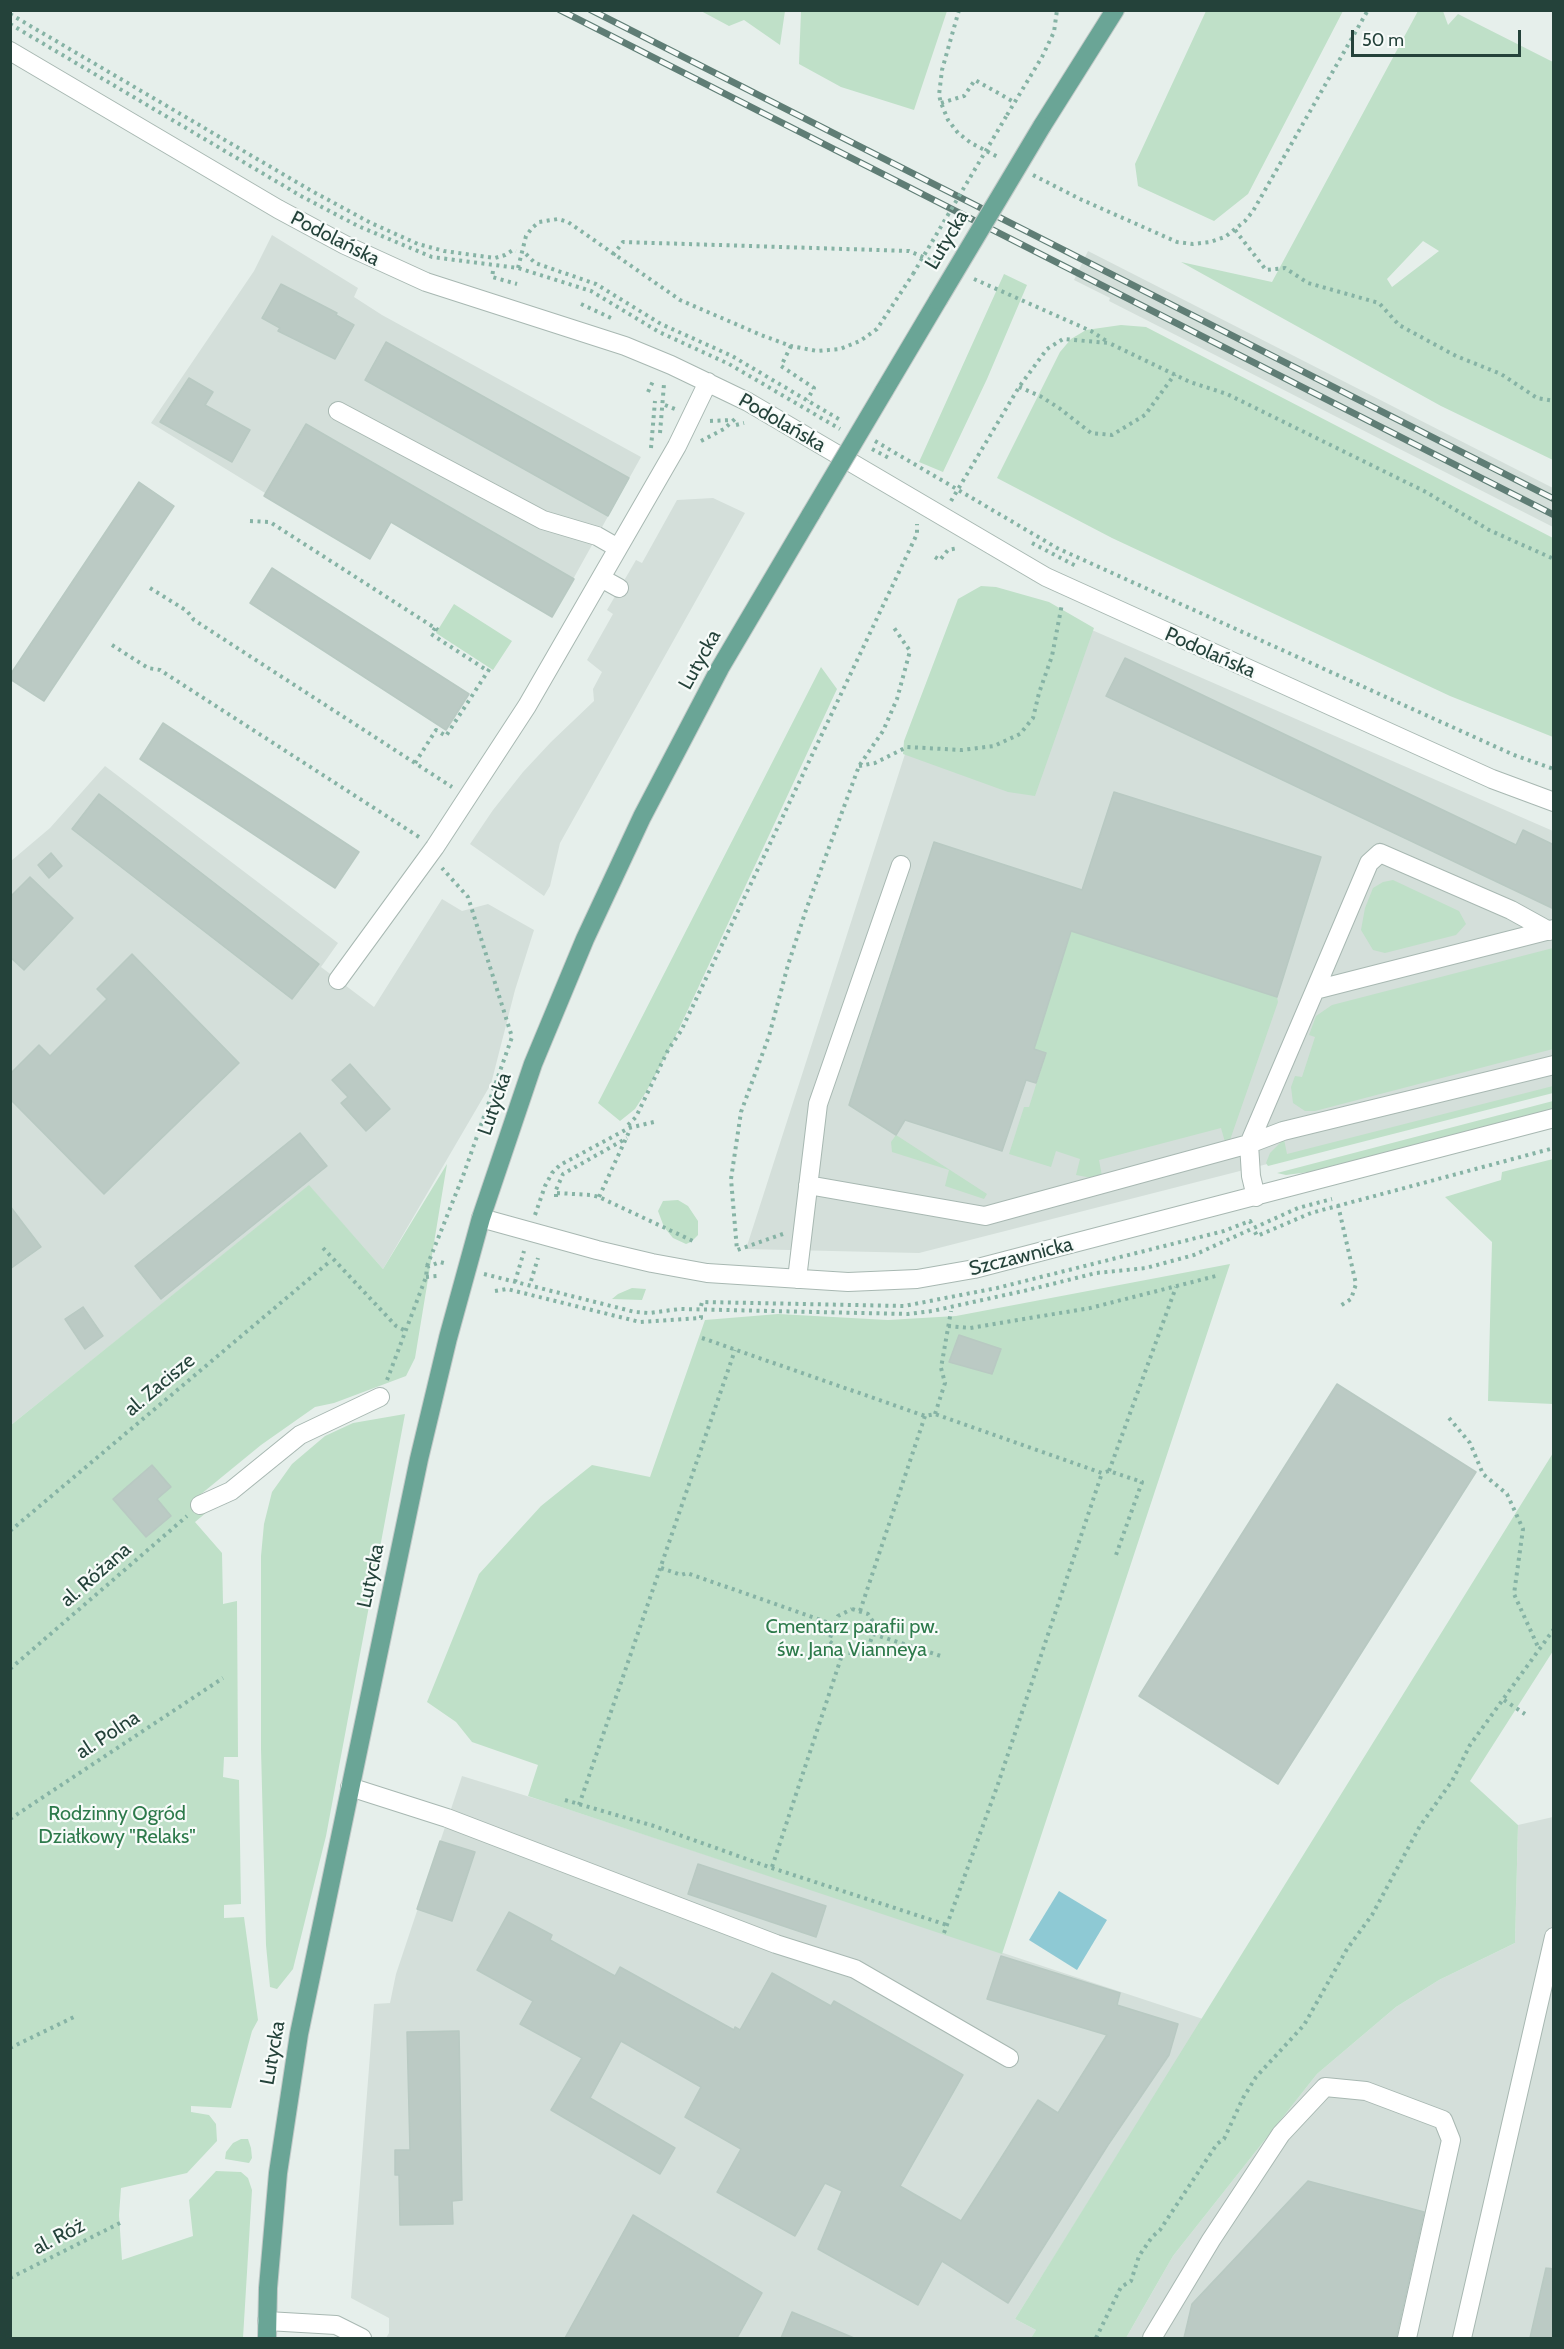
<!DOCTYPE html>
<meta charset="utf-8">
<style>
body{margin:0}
#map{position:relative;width:1564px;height:2349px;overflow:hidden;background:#e6efeb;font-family:Cabin,sans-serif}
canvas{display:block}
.frame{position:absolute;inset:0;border:12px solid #24423a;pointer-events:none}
.scale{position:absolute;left:1351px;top:30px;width:170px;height:27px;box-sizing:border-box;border:3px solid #24423a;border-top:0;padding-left:8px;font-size:18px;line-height:21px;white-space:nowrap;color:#24423a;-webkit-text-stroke:4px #f7fbf9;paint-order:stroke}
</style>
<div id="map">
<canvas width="1564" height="2349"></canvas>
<div class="frame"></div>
<div class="scale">50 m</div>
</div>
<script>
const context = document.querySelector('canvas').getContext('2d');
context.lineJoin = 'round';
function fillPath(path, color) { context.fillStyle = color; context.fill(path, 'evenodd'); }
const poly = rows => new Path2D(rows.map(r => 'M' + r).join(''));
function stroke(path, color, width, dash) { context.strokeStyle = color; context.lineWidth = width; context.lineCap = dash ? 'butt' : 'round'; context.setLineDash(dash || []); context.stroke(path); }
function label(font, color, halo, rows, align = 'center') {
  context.font = font + ' Cabin,sans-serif'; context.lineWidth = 4.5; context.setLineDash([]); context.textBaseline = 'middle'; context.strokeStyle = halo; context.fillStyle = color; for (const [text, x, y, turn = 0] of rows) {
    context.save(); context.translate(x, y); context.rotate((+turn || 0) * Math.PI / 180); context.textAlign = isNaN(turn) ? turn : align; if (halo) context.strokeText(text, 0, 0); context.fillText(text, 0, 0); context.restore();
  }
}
fillPath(poly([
 [272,235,358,288,354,297,382,315,641,457,552,617,391,522,370,559,264,496,265,493,151,423,254,271],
 [1088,251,1553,488,1553,527,1109,301,1110,298,1074,280],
 [713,498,745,513,560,843,550,886,544,896,470,844,493,810,523,772,551,742,594,701,593,689,602,672,587,660,613,614,607,610,636,560,642,563,677,500],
 [1085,627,1553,831,1553,1091,919,1253,746,1249,905,754,1029,792],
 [105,766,338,943,321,967,374,1007,442,899,462,911,488,904,534,930,515,990,491,1084,383,1269,309,1186,11,1425,11,861,50,828],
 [462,1776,543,1801,1203,2019,1015,2319,1036,2330,1031,2338,386,2338,389,2333,389,2318,351,2298,374,2004,390,2003,396,1974],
 [1553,1817,1553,2338,1126,2338,1173,2256,1317,2074,1396,2007,1439,1980,1515,1943,1518,1825]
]), '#d4dfda');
fillPath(poly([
 [701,11,785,11,780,45,744,20,729,26],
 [801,11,947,11,914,110,841,87,799,64],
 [1206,11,1343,11,1248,194,1214,221,1138,186,1135,164],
 [1418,11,1443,11,1448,25,1458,14,1553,62,1553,460,1441,406,1181,262,1272,282],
 [1423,241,1439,251,1392,287,1387,279],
 [1004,274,1027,285,987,379,943,472,919,462],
 [1121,325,1146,327,1553,538,1553,737,1450,696,1112,538,997,478,1060,352,1071,339,1086,330],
 [981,586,996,587,1049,602,1094,628,1035,796,1008,792,903,754,904,741,958,599],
 [454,604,512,641,493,670,436,633],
 [821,667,837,689,672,1044,646,1092,635,1109,620,1121,598,1103],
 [1393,880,1459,911,1466,924,1456,935,1385,953,1373,950,1361,930,1365,908,1373,888,1383,882],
 [1071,931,1277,997,1278,1002,1230,1140,1225,1142,1221,1128,1099,1160,1102,1176,1092,1178,1076,1175,1080,1159,1056,1151,1051,1167,1009,1154,1024,1107,1029,1107,1046,1053,1034,1049],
 [1553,948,1553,1049,1315,1111,1305,1111,1293,1103,1291,1087,1295,1076,1302,1077,1315,1037,1309,1035,1316,1016,1332,1005],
 [1553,1086,1553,1093,1268,1166,1266,1163,1270,1153,1284,1139,1287,1154],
 [1553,1101,1553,1109,1309,1172,1286,1175,1277,1173],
 [896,1135,984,1192,987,1194,984,1199,945,1186,949,1170,892,1152,891,1142],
 [1553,1159,1553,1404,1488,1401,1492,1242,1445,1197,1501,1180,1502,1172],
 [447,1164,415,1358,406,1376,334,1403,315,1407,261,1445,195,1499,207,1512,195,1522,222,1553,223,1604,237,1601,238,1757,224,1757,223,1777,239,1780,241,1904,224,1905,224,1918,244,1917,258,2020,252,2031,231,2108,191,2106,191,2112,209,2115,216,2124,217,2141,187,2173,121,2188,119,2215,122,2260,193,2236,189,2200,216,2171,241,2172,248,2178,252,2190,243,2338,11,2338,11,1425,309,1185,383,1269],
 [678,1200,688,1206,698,1221,698,1235,691,1242,686,1244,673,1238,664,1227,658,1211,663,1201],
 [1230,1264,1002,1954,528,1796,538,1765,472,1742,456,1722,427,1702,479,1574,541,1506,592,1465,650,1477,705,1320,778,1314,888,1320,956,1316],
 [632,1288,646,1289,642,1300,612,1299,618,1294],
 [405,1414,326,1836,293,1969,277,1989,270,1987,266,1945,261,1749,261,1556,264,1524,272,1492,292,1464,325,1436,353,1423],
 [1553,1453,1553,1651,1470,1781,1518,1825,1515,1943,1439,1980,1396,2007,1317,2074,1173,2256,1126,2338,1031,2338,1036,2330,1015,2319],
 [241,2139,248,2139,251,2148,252,2158,249,2163,225,2159,226,2152,233,2143]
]), '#bfe0c8');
fillPath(poly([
 [1059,1891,1107,1920,1077,1970,1029,1940]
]), '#8ec9d4');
const building = poly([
 [281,284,337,313,336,315,354,325,335,359,278,331,280,328,262,318,281,284],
 [386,342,629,478,608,516,365,380,386,342],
 [189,378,213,392,205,405,250,430,232,462,160,422,189,378],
 [306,424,574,579,552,617,391,522,370,559,264,496,306,424],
 [139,482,174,506,44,701,10,679,10,675,139,482],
 [272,568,469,694,446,730,250,603,272,568],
 [1125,658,1516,845,1523,830,1554,845,1554,909,1106,696,1125,658],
 [163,723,359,852,335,888,140,759,163,723],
 [1114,792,1321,857,1277,997,1071,931,1034,1049,1046,1053,1036,1083,1026,1080,1002,1151,905,1120,896,1135,849,1105,934,842,1082,890,1114,792],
 [99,794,319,964,292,999,72,829,99,794],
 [51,853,62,866,49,878,38,865,51,853],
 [30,877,73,918,24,970,10,957,10,897,30,877],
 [132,954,239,1063,104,1194,10,1099,10,1074,39,1045,50,1056,107,999,97,989,132,954],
 [350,1064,390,1109,366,1131,341,1103,348,1097,332,1080,350,1064],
 [300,1133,327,1166,161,1299,135,1266,300,1133],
 [10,1206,41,1247,10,1269,10,1206],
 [83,1307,103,1336,85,1349,65,1319,83,1307],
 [959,1335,1001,1349,992,1374,949,1362,959,1335],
 [1337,1384,1476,1472,1278,1784,1139,1696,1337,1384],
 [152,1465,171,1487,157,1499,171,1516,146,1537,113,1499,152,1465],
 [440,1841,475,1852,452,1921,417,1909,440,1841],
 [698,1864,826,1906,816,1937,688,1894,698,1864],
 [509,1912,552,1935,550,1940,615,1976,620,1967,734,2030,735,2027,740,2030,772,1973,831,2006,834,2001,963,2075,900,2186,961,2221,1038,2100,1058,2113,1107,2035,987,1999,1001,1956,1120,1993,1117,2005,1178,2024,1169,2055,1108,2145,1008,2303,942,2261,918,2305,818,2249,842,2191,825,2183,795,2236,717,2192,741,2149,685,2117,701,2087,621,2041,590,2098,675,2148,660,2174,551,2110,582,2058,520,2024,533,2001,477,1970,509,1912],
 [459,2031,462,2200,452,2201,453,2224,400,2225,399,2175,395,2175,395,2150,410,2150,407,2032,459,2031],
 [1308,2181,1424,2212,1396,2338,1184,2338,1192,2304,1308,2181],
 [633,2215,762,2293,737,2338,565,2338,633,2215],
 [1546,2268,1554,2269,1554,2338,1530,2338,1546,2268],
 [792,2312,854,2338,781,2338,792,2312]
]);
fillPath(building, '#bbcac4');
stroke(building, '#b8c9c2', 1.5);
const minor = poly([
 [10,51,278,209,345,245,426,282,625,346,671,365,748,402,1046,577,1492,779,1554,802],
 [338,411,543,520,597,536,618,548],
 [601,578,619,588],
 [338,980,435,847,527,706,677,446,708,382],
 [1315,990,1369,863,1380,853,1511,910,1549,931],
 [808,1185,985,1216,1249,1144,1283,1131,1554,1065],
 [1256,1197,1251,1176,1249,1144,1315,990,1554,929],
 [481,1218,597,1250,652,1263,707,1273,848,1282,917,1279,974,1269,1554,1118],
 [797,1279,818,1104,901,865],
 [200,1505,231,1491,300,1435,380,1397],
 [350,1787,447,1818,776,1944,855,1969,1009,2058],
 [267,2321,336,2325,362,2338],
 [1152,2338,1211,2240,1281,2134,1325,2087,1366,2091,1443,2120,1451,2140,1407,2338],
 [1462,2338,1554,1937]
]);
const major = poly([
 [1042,126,1115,10],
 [884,391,938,300],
 [267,2338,268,2288,278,2173,299,2034,419,1459,448,1338,481,1218,533,1064,585,939,642,817,720,668,811,514]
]);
stroke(minor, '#a8b8b2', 20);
stroke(major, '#c2cac8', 20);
stroke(poly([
 [959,10,942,70,939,95,941,103,948,120,958,133,971,143,1000,158],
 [10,14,310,190,371,223,418,244,444,251,495,258,505,255,513,250,516,251],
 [10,24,301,196,358,226,432,257,518,268,591,291,659,332,729,364,840,429],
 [941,103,964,96,975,80,1014,102],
 [1007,115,1042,57,1054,32,1057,10],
 [1033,175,1080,199,1177,242,1193,244,1210,242,1225,237,1245,221,1253,211,1368,10],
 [1235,230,1266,270,1285,268,1308,283,1379,303,1399,325,1456,356,1501,374,1537,398,1554,401],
 [526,254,535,263,596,284,661,324,732,356,842,421],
 [613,255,623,242,909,251,937,263],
 [518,268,526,236,532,228,539,222,558,219,568,222,680,300,761,335,791,346,817,351,840,349,860,341,877,329,913,274],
 [493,271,492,277,517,284],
 [974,279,1091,331,1108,342],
 [581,304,611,318],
 [791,346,781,366,814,388,807,400],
 [1019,387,1040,396,1059,408,1091,433,1112,435,1145,415,1175,374],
 [648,392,654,379],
 [665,405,675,409],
 [710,421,731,420],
 [736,425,744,423],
 [660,433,664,384],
 [701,441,724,429,737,417],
 [875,441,1057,548,1514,755,1554,769],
 [651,448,655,401],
 [872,449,889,458],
 [951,501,1019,387,1047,349,1063,339,1109,343,1190,382,1227,394,1426,492,1489,530,1554,559],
 [250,521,270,522,438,630],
 [1032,543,1076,566],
 [935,557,940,560,948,550,958,548],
 [150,588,187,611,194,620,452,787],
 [435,628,431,634,488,671],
 [112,645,148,668,160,670,419,837],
 [415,763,436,730,446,736,490,668],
 [859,766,875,763,907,747,962,750,994,746,1020,734,1033,718,1039,693,1052,656,1062,604],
 [628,1125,636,1117,668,1050,681,1031,917,534,917,524],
 [557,1193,591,1195,599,1197,693,1241],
 [556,1197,556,1190,563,1174,627,1138],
 [599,1197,629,1132],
 [1338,1205,1356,1284,1351,1299,1340,1306],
 [535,1215,545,1186,552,1173,560,1165,629,1128,658,1121],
 [1255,1232,1257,1236,1311,1213,1554,1148],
 [783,1234,737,1250,731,1179,741,1112,769,1036,788,965,806,910,859,766,883,731,897,699,910,651,892,625],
 [323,1248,396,1326,406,1331],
 [427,1266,463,1176,512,1037,468,897,442,868],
 [484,1274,635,1312,649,1313,680,1309,908,1314,932,1311,1028,1290,1096,1273,1146,1268,1194,1255,1298,1208,1332,1199],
 [426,1277,437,1276],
 [531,1281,538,1258],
 [515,1282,524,1251],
 [495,1291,507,1289,640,1322,701,1318,701,1314],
 [701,1306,702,1302,904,1306,997,1288,1224,1231,1250,1221,1252,1225],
 [948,1326,970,1328,1090,1308,1216,1276],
 [702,1338,925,1416,935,1414,1102,1473,1109,1471,1142,1482,1116,1555],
 [387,1380,426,1277,427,1267,440,1262,448,1264],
 [935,1414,945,1383,941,1368,951,1311],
 [1449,1418,1470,1443,1483,1474,1507,1494,1523,1529,1514,1594,1539,1649],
 [1109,1471,1176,1287],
 [10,1531,328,1263],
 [661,1568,681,1575,687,1573,835,1625],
 [852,1609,868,1614,876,1626,867,1651,863,1655,843,1652,829,1641,838,1616,852,1609],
 [860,1611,925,1416],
 [873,1634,944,1657],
 [10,1669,187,1516],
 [1504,1700,1525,1714],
 [565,1800,654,1826,772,1868,947,1925],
 [579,1805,735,1350],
 [10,1819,223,1678],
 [772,1867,843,1652],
 [944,1933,998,1784,1102,1473],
 [10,2048,74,2017],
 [10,2278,120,2223],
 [1096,2338,1121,2287,1131,2281,1139,2256,1152,2237,1160,2230,1217,2144,1224,2139,1243,2098,1256,2077,1304,2025,1347,1949,1372,1915,1420,1826,1452,1781,1470,1745,1554,1629]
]), '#86b3a5', 4, [3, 4.5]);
stroke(minor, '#fff', 18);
stroke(major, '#6aa596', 18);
const rail = poly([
 [560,10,1554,515],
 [591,10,1554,499]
]);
stroke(rail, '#5f7d75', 7);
stroke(rail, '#f7fbf9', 4.5, [14]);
const majorBridge = poly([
 [938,300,1042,126],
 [811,514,884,391]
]);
stroke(majorBridge, '#c2cac8', 20, []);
stroke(poly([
 [913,274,1007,115]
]), '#86b3a5', 4, [3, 4.5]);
stroke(majorBridge, '#6aa596', 18);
label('20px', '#24423a', '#f7fbf9', [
 ["Podolańska",335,239,27],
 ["Lutycka",947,240,-59],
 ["Podolańska",782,423,30],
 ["Podolańska",1210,653,24],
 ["Lutycka",700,660,-61],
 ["Lutycka",495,1104,-71],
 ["Szczawnicka",1021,1257,-14],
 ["al. Zacisze",160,1385,-40],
 ["al. Różana",96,1575,-41],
 ["Lutycka",371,1576,-78],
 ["al. Polna",108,1735,-33],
 ["Lutycka",273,2053,-80],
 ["al. Róż",59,2237,-27]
]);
label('20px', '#2d7a4b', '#f7fbf9', [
 ["Cmentarz parafii pw.",852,1627],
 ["św. Jana Vianneya",852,1650],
 ["Rodzinny Ogród",117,1814],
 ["Działkowy \"Relaks\"",117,1837]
]);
</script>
